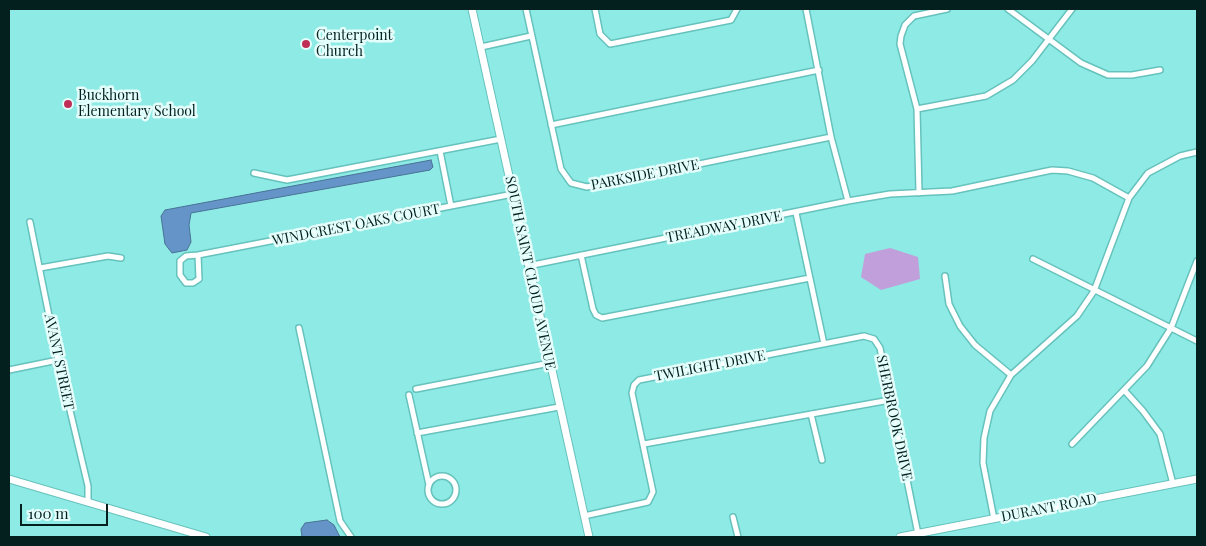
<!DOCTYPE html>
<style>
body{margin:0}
#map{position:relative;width:1206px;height:546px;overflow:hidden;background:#8eeae4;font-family:"Playfair Display",serif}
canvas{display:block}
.frame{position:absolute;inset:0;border:10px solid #03201f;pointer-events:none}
.scale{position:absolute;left:20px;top:504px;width:88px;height:22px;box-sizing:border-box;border:2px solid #03201f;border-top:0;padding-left:6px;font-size:15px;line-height:18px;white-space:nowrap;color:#03201f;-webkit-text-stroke:4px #e4fefc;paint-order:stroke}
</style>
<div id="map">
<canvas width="1206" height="546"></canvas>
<div class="frame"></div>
<div class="scale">100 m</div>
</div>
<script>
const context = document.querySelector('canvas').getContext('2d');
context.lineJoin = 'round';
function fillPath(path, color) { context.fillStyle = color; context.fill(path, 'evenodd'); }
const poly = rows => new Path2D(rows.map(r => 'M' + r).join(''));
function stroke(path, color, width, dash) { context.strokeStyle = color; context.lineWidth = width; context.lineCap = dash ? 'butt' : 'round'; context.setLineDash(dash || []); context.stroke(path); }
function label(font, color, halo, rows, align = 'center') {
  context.font = font + ' "Playfair Display",serif'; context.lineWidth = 5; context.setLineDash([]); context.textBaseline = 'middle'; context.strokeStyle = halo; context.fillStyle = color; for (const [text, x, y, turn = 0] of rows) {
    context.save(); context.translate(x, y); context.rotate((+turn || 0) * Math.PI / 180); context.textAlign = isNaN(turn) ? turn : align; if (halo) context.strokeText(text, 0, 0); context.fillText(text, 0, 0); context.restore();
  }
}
fillPath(poly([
 [890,248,918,257,920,279,881,290,861,277,865,254]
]), '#c19fda');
const water = poly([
 [431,160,433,167,430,170,191,213,189,225,191,242,187,250,172,253,165,244,161,216,165,210,431,160],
 [327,520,334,525,340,537,302,537,301,529,305,523,327,520]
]);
fillPath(water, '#6595c8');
stroke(water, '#487295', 1);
const street = poly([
 [526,9,561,169,571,183,587,187,831,137],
 [595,9,600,34,610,44,731,20,737,9],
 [806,9,831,137,848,201],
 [1008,9,1081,63,1108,75,1132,75,1160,70],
 [481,47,531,36],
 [917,109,986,96,1013,80,1032,61,1072,9],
 [551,125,819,70],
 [440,151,451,206],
 [254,173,287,180,501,139],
 [919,193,917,109,900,44,901,36,905,25,914,16,947,9],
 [796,213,824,344],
 [30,222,58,360,88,486,88,502],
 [198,255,186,256,180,261,180,275,186,283,193,283,199,279,198,255,513,194],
 [581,255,593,309,596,315,602,318,810,278],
 [1033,259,1197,341],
 [528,266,848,201,890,194,952,191,1052,170,1068,171,1093,178,1129,198],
 [40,268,108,256,121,258],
 [945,276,949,304,960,326,975,345,1011,375],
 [299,328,340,521,351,537],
 [9,370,58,360],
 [416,389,550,363],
 [1124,390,1143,411,1160,434,1173,484],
 [409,395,429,485],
 [811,414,822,460],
 [417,433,559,407],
 [644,444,890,400],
 [1072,444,1147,366,1171,328,1197,261],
 '428 490a14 14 0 1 1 28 0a14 14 0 1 1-28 0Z',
 [584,516,648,502,653,492,632,393,634,385,639,380,864,336,874,339,880,348,918,534],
 [733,517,738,537],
 [994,519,983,463,984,438,990,411,1011,375,1077,316,1094,291,1129,198,1148,173,1180,156,1197,152]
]);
const secondary = poly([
 [472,9,589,537],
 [9,479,206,537],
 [900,537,1197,479]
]);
stroke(street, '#66c2bc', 8);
stroke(secondary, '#66c2bc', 9);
stroke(street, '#fff', 5);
stroke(secondary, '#fff', 7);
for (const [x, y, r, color] of [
 [306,44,5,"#be2e55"],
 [68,104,5,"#be2e55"]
]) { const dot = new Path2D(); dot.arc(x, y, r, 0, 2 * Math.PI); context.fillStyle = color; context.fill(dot); stroke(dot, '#e4fefc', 2); }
label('14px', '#03201f', '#e4fefc', [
 ["Centerpoint",316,36],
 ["Church",316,52],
 ["Buckhorn",78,96],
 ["Elementary School",78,112]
], 'left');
label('14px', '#03201f', '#e4fefc', [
 ["PARKSIDE DRIVE",645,175,-11],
 ["WINDCREST OAKS COURT",356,225,-11],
 ["TREADWAY DRIVE",724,227,-11],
 ["SOUTH SAINT CLOUD AVENUE",530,273,78],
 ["AVANT STREET",59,362,78],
 ["TWILIGHT DRIVE",710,366,-11],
 ["SHERBROOK DRIVE",894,418,78],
 ["DURANT ROAD",1049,508,-11]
]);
</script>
